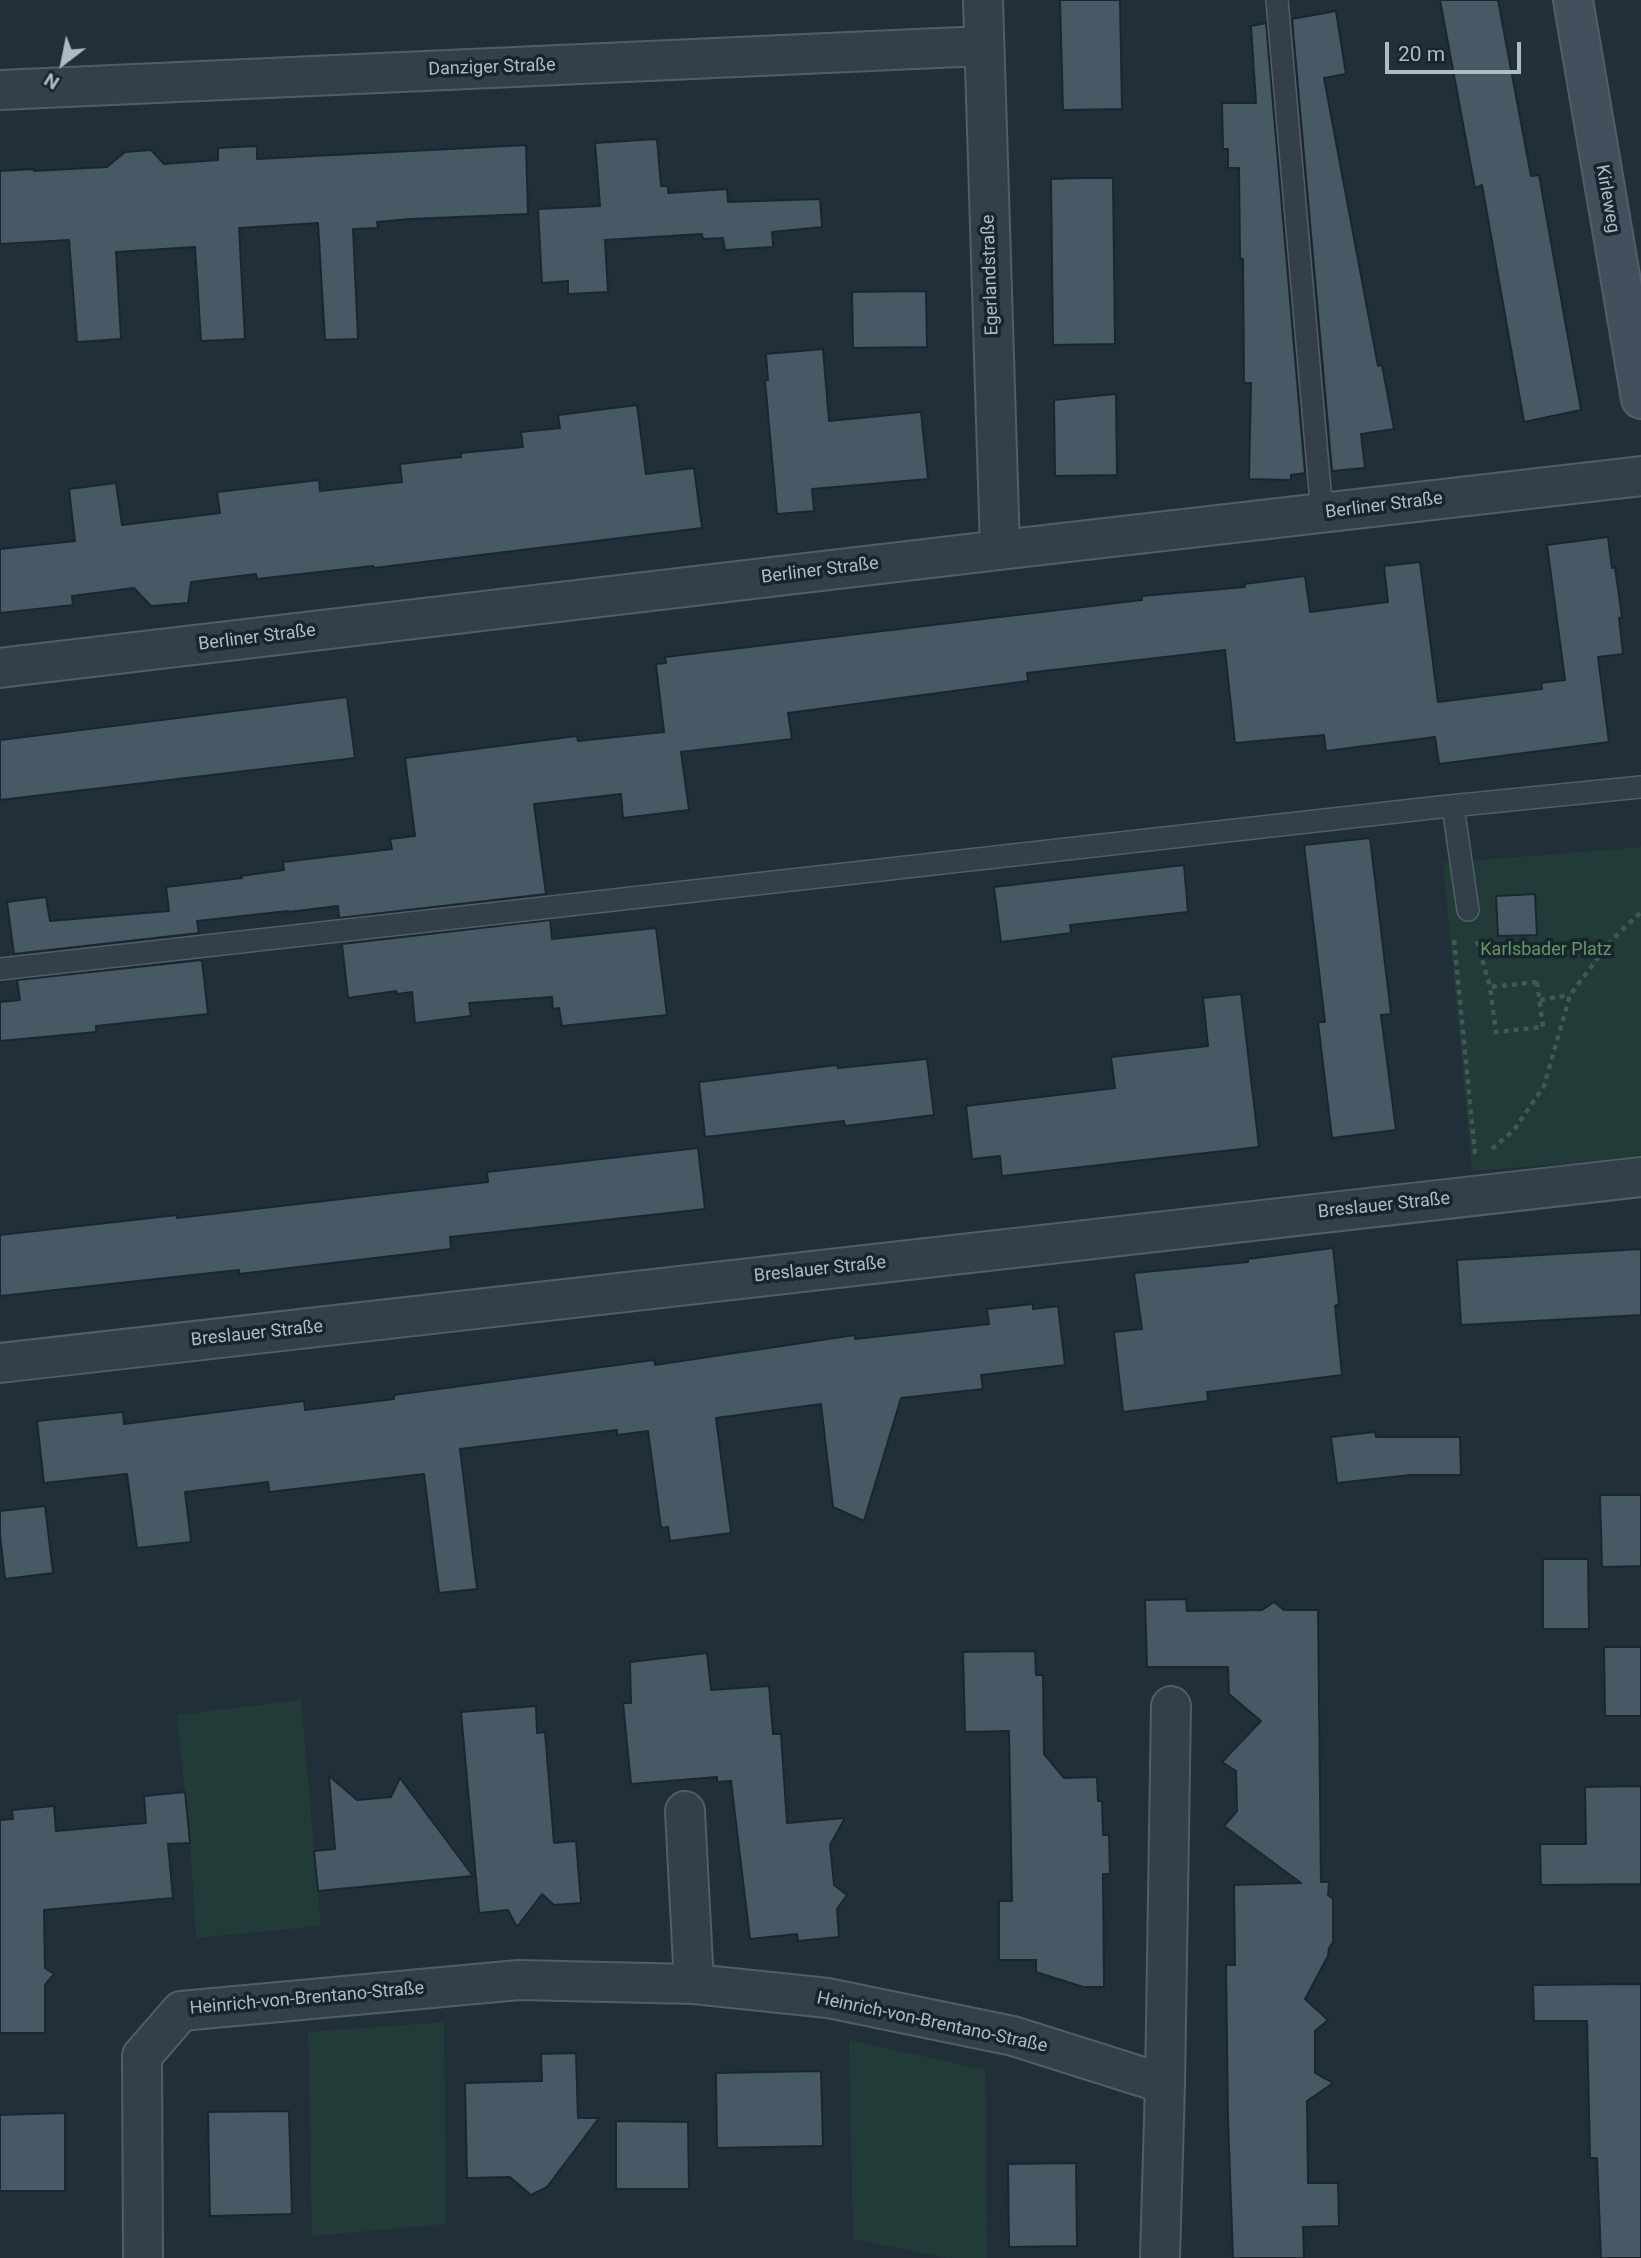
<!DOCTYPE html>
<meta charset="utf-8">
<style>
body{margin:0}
#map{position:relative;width:1641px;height:2258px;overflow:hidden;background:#202f38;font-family:Roboto,sans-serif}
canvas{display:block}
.north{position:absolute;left:28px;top:28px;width:70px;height:70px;-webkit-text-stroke:5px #19252d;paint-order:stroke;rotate:212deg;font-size:19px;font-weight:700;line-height:28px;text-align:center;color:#adbbc5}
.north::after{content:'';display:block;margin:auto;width:24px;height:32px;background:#adbbc5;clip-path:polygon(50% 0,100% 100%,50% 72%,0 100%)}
.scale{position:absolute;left:1385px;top:42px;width:136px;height:32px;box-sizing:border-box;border:4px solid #adbbc5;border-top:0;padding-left:9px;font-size:21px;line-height:24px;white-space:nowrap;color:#adbbc5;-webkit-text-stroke:5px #19252d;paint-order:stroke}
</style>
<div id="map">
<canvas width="1641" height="2258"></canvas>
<div class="north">N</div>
<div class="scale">20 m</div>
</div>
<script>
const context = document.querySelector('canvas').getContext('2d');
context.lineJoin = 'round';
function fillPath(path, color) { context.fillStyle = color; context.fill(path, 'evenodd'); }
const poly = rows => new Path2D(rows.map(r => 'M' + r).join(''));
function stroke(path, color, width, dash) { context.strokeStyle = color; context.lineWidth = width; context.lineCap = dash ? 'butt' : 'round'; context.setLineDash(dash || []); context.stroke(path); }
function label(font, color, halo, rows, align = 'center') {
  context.font = font + ' Roboto,sans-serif'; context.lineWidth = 7; context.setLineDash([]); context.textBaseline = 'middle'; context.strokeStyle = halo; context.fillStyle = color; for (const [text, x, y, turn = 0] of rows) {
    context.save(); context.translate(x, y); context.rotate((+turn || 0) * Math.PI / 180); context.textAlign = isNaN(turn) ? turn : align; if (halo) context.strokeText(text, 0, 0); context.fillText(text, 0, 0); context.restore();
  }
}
fillPath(poly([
 [1641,847,1641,1158,1472,1171,1443,863],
 [301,1700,321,1926,196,1938,190,1843,177,1715],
 [444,2022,446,2224,312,2236,308,2032],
 [849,2040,986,2070,987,2258,948,2258,853,2239]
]), '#223b38');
const building = poly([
 [1060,0,1120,0,1122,109,1063,110,1060,0],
 [1440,0,1498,0,1531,176,1539,175,1581,410,1524,422,1482,185,1475,188,1440,0],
 [1336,11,1346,74,1324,78,1378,366,1382,365,1394,429,1361,434,1365,468,1332,471,1292,19,1336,11],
 [1266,23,1305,473,1291,475,1291,480,1249,479,1251,383,1244,383,1243,259,1240,259,1239,168,1228,168,1228,149,1223,149,1222,103,1256,103,1251,26,1266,23],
 [657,139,661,186,668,186,668,193,727,189,728,202,820,199,822,227,772,232,773,247,725,250,723,238,703,239,702,234,605,240,608,292,568,294,568,281,542,283,538,209,600,206,595,143,657,139],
 [526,145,528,214,410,219,377,222,378,228,353,229,358,339,325,340,318,223,239,228,245,339,201,341,195,247,116,252,121,339,77,342,69,240,0,244,0,171,34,169,34,171,107,167,125,152,151,150,164,164,218,160,218,148,257,146,257,159,526,145],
 [1081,178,1113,178,1115,344,1053,345,1051,179,1081,178],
 [926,291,927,347,853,348,852,292,926,291],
 [823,349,829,421,921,412,928,479,812,489,814,511,777,514,765,380,768,380,766,354,823,349],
 [1116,394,1117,475,1055,476,1054,400,1116,394],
 [637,405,646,474,694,468,702,528,374,568,373,566,257,579,256,574,191,582,188,603,151,606,134,588,72,596,73,605,0,613,0,549,75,541,69,489,116,483,122,525,220,513,217,492,319,480,320,491,402,482,400,464,461,457,461,453,523,447,521,432,560,428,558,415,637,405],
 [1608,537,1612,568,1615,567,1622,617,1619,618,1623,654,1598,657,1609,742,1439,764,1435,737,1326,751,1324,735,1235,743,1225,650,1027,673,1028,681,788,713,792,739,681,752,689,810,623,818,621,794,534,804,546,894,339,918,338,906,288,912,288,911,197,921,199,933,14,954,7,902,46,897,50,921,169,911,166,887,242,878,241,876,284,870,283,862,392,849,390,839,415,836,405,758,577,736,578,741,664,732,656,664,666,663,665,657,1142,600,1142,596,1245,587,1244,584,1305,576,1310,612,1388,602,1384,566,1420,562,1438,702,1542,689,1541,683,1565,680,1547,545,1608,537],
 [347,697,355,758,0,800,0,740,347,697],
 [1370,838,1391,1014,1381,1015,1396,1130,1332,1138,1318,1022,1325,1022,1304,845,1370,838],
 [1184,865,1188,912,1070,925,1071,933,1001,942,994,887,1184,865],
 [1535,894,1537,935,1498,936,1496,896,1535,894],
 [550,920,552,939,656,928,667,1015,562,1026,559,1008,553,1009,552,997,469,1003,471,1016,415,1023,412,992,397,994,396,991,348,998,342,944,550,920],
 [202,960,208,1014,96,1026,96,1032,0,1041,0,1002,20,1000,17,980,202,960],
 [1241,994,1259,1147,1002,1176,1000,1156,972,1159,966,1106,1115,1088,1111,1057,1208,1046,1203,998,1241,994],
 [927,1059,934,1115,845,1126,844,1121,705,1137,699,1082,837,1065,838,1068,927,1059],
 [698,1148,705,1209,450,1237,451,1249,239,1274,239,1270,0,1296,0,1235,177,1215,177,1218,488,1182,487,1172,698,1148],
 [1333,1248,1339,1304,1335,1306,1342,1375,1207,1392,1208,1401,1123,1412,1114,1332,1142,1329,1134,1273,1248,1262,1248,1259,1333,1248],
 [1641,1249,1641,1315,1461,1325,1457,1260,1641,1249],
 [1033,1304,1033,1309,1058,1306,1065,1365,981,1375,983,1389,901,1398,864,1521,833,1507,821,1404,716,1418,731,1533,670,1541,668,1527,661,1528,648,1431,617,1435,617,1430,460,1449,477,1589,439,1593,424,1474,269,1492,268,1482,185,1492,191,1542,137,1548,127,1474,44,1483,37,1421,123,1412,124,1424,304,1401,305,1410,394,1399,394,1395,654,1360,655,1365,855,1335,855,1339,989,1324,987,1309,1033,1304],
 [1375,1432,1376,1437,1460,1437,1461,1475,1410,1475,1337,1483,1331,1437,1375,1432],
 [1600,1495,1641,1495,1641,1566,1602,1567,1600,1495],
 [45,1506,53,1573,5,1579,0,1534,0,1511,45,1506],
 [1543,1559,1588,1559,1589,1629,1543,1629,1543,1559],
 [1186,1599,1187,1611,1262,1610,1274,1602,1284,1610,1318,1610,1321,1882,1329,1882,1328,1895,1333,1899,1333,1942,1329,1948,1328,1956,1305,1999,1328,2020,1315,2031,1315,2073,1333,2083,1307,2101,1308,2183,1338,2183,1339,2226,1303,2227,1304,2258,1233,2258,1228,2119,1226,1965,1235,1965,1234,1885,1301,1883,1224,1826,1237,1811,1236,1771,1222,1762,1261,1721,1229,1694,1228,1667,1147,1667,1145,1600,1186,1599],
 [1604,1647,1641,1647,1641,1716,1605,1716,1604,1647],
 [1035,1651,1036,1675,1043,1675,1044,1754,1064,1778,1097,1777,1098,1801,1102,1801,1103,1835,1109,1835,1110,1874,1103,1874,1104,1987,1083,1987,1036,1972,1036,1960,999,1960,999,1901,1012,1901,1009,1731,965,1732,963,1652,1035,1651],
 [707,1653,711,1690,769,1686,773,1734,781,1734,787,1823,845,1818,830,1845,834,1885,847,1895,837,1909,839,1937,798,1941,797,1934,750,1939,731,1781,717,1782,717,1777,631,1784,623,1703,631,1703,630,1662,707,1653],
 [536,1706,537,1733,545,1732,554,1843,576,1841,581,1903,554,1905,542,1894,517,1927,508,1910,479,1913,461,1712,536,1706],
 [329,1776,357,1800,391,1797,400,1778,473,1876,318,1891,314,1851,335,1849,329,1776],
 [1641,1786,1641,1884,1541,1885,1540,1844,1586,1844,1585,1787,1641,1786],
 [185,1792,190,1843,168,1844,173,1898,44,1910,45,1968,54,1974,45,1985,45,2033,0,2033,0,1820,13,1819,12,1810,54,1806,56,1831,146,1823,144,1796,185,1792],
 [1641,1984,1641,2258,1601,2258,1597,2158,1590,2158,1587,2021,1534,2021,1533,1985,1641,1984],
 [576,2053,578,2118,599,2118,547,2187,531,2195,510,2177,467,2178,465,2083,542,2081,541,2054,576,2053],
 [821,2071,823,2146,717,2148,716,2073,821,2071],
 [289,2111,292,2214,210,2216,208,2112,289,2111],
 [65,2113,65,2191,0,2191,0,2115,65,2113],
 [616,2121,688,2122,689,2189,616,2189,616,2121],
 [1076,2163,1077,2246,1009,2247,1008,2164,1076,2163]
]);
fillPath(building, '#475964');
stroke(building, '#1b272f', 2);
const lane = poly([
 [1277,0,1322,513],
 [1453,806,1468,910],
 [0,969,1440,807,1641,787]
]);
const street = poly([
 [983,0,1000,550],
 [0,90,983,46],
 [0,668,1000,550,1641,476],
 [0,1363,1641,1177],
 [685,1811,694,1984],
 [1165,2084,1171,1706],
 [143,2258,142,2056,181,2011,519,1980,694,1984,828,1998,1013,2036,1165,2084,1160,2258]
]);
const secondary = poly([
 [1573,0,1641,399]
]);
stroke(lane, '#515e66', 24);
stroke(street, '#515e66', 42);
stroke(secondary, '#515e66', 42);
stroke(poly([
 [1454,940,1475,1154],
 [1477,941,1490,987],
 [1537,982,1543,1027,1496,1032,1490,987,1537,982],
 [1540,1000,1570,995],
 [1492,1149,1514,1130,1544,1086,1570,995,1610,942,1641,912]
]), '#415856', 4.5, [5, 5]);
stroke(lane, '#334049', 21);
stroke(street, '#334049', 38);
stroke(secondary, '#41505c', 38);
label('18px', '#adbbc5', '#19252d', [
 ["Danziger Straße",492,68,-2],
 ["Kirleweg",1607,199,80],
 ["Egerlandstraße",991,275,-92],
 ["Berliner Straße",1384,506,-7],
 ["Berliner Straße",820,571,-7],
 ["Berliner Straße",257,638,-7],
 ["Breslauer Straße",1384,1206,-6],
 ["Breslauer Straße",820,1270,-6],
 ["Breslauer Straße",257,1334,-6],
 ["Heinrich-von-Brentano-Straße",307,1999,-5],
 ["Heinrich-von-Brentano-Straße",932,2023,12]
]);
label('18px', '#649666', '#19252d', [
 ["Karlsbader Platz",1546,950]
]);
</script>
